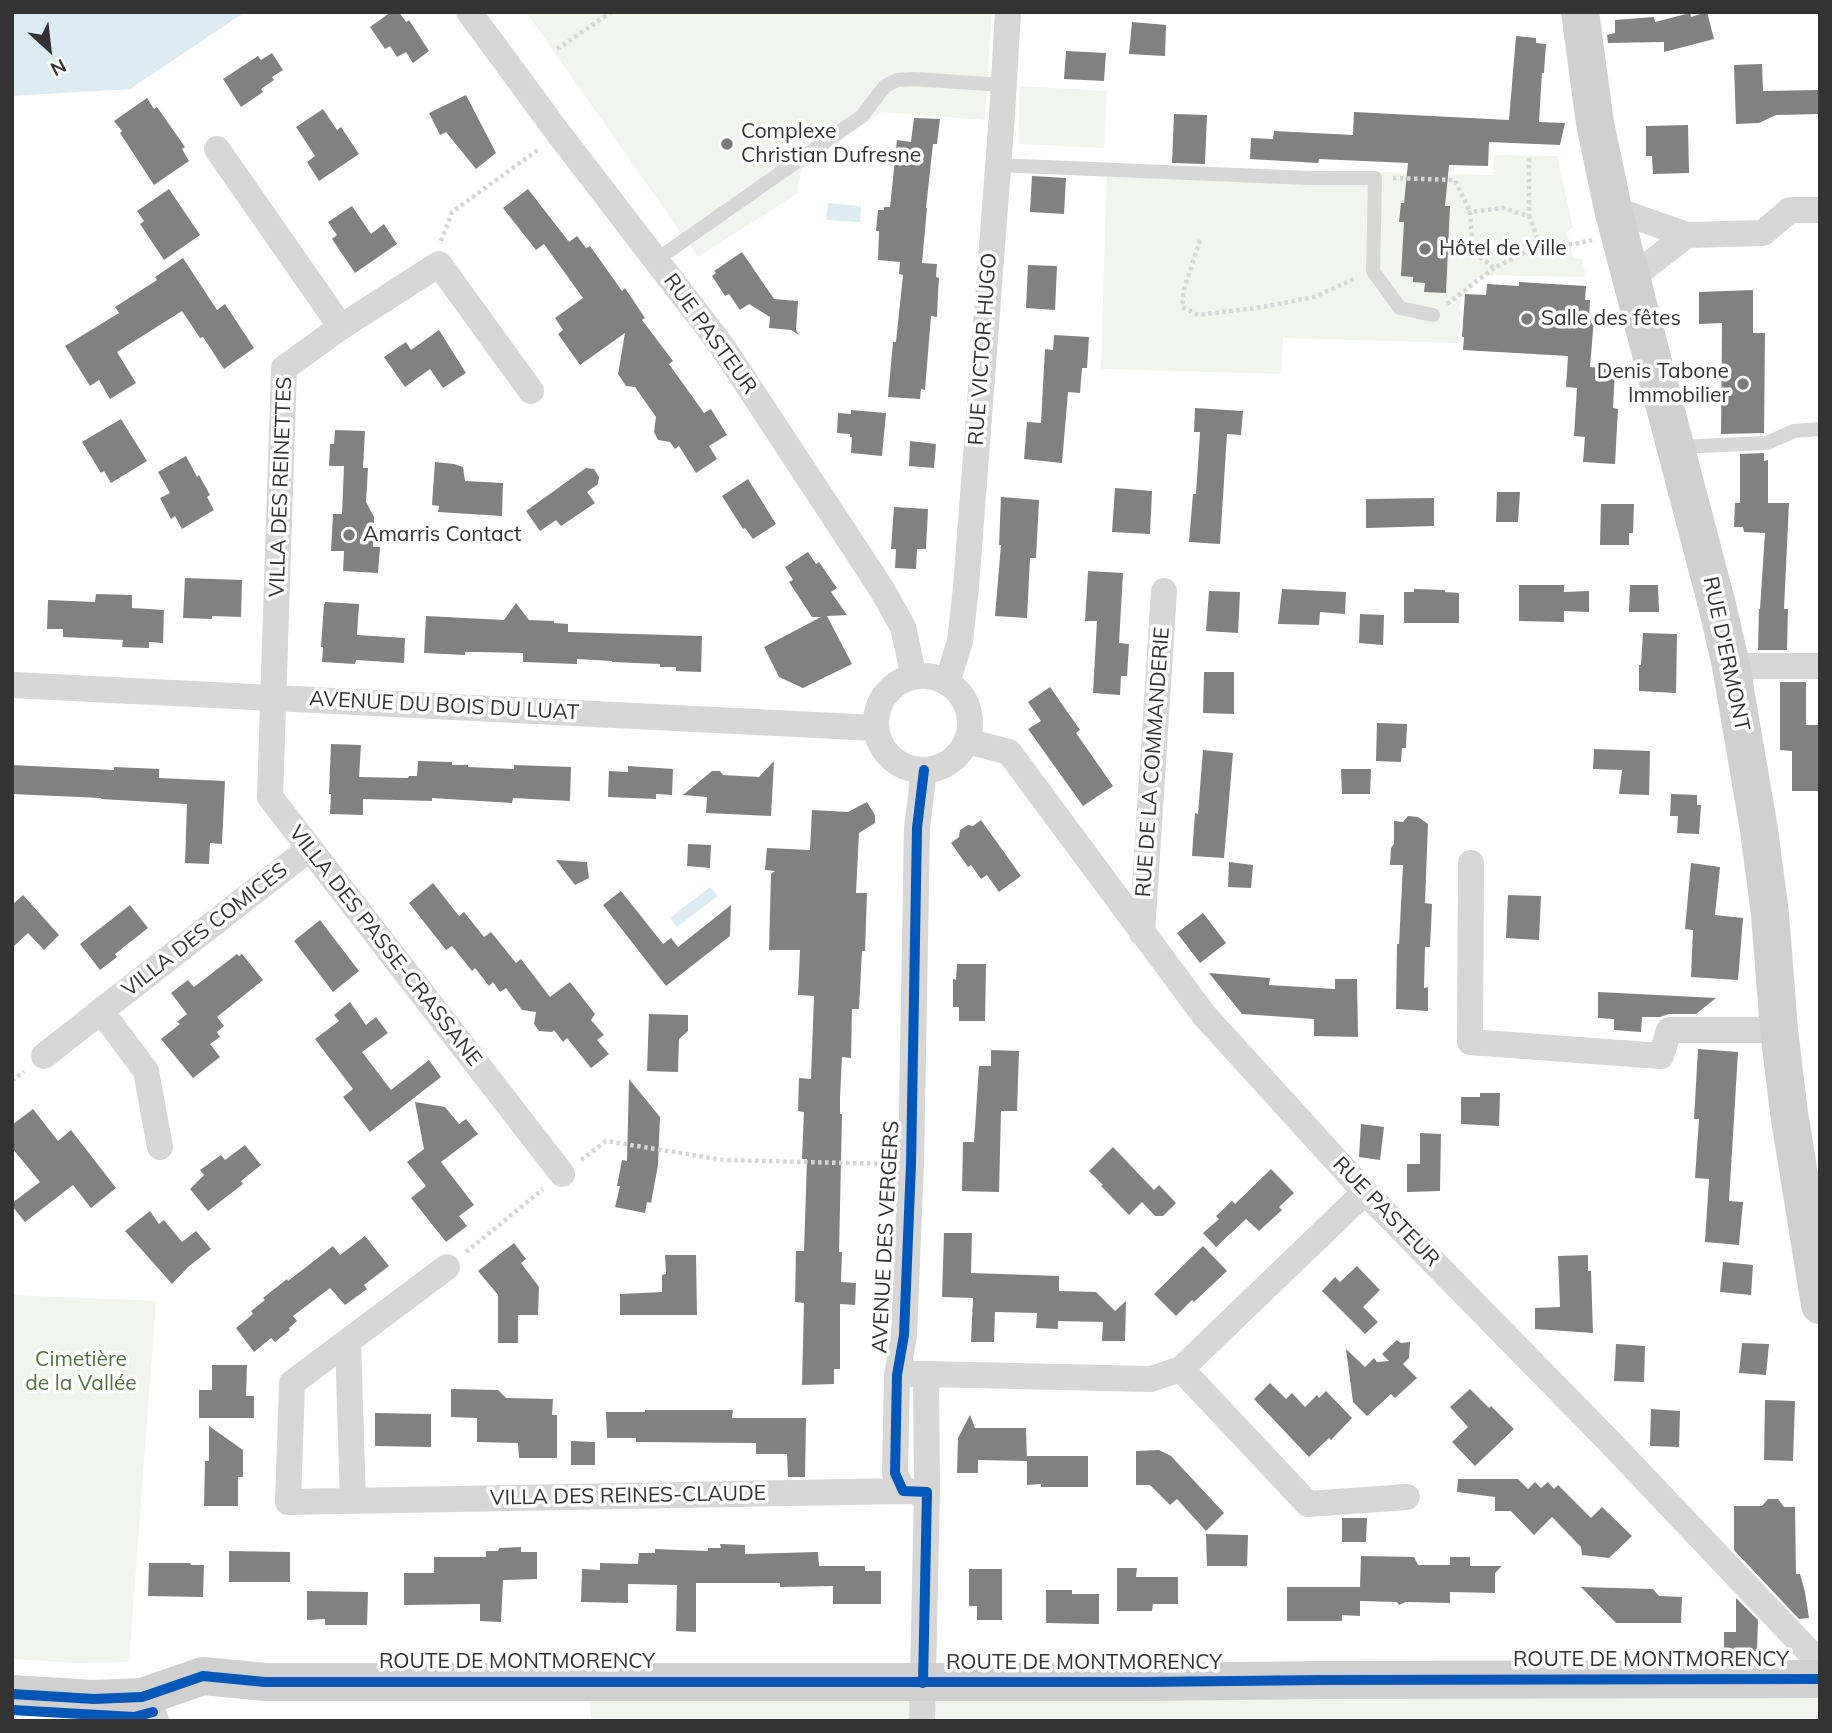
<!DOCTYPE html>
<meta charset="utf-8">
<style>
body{margin:0}
#map{position:relative;width:1832px;height:1733px;overflow:hidden;background:#fff;font-family:Mulish,sans-serif}
canvas{display:block}
.frame{position:absolute;inset:0;border:14px solid #333;pointer-events:none}
.north{position:absolute;left:14px;top:14px;width:70px;height:70px;-webkit-text-stroke:5px #fff;paint-order:stroke;rotate:153deg;font-size:19px;font-weight:700;line-height:28px;text-align:center;color:#333}
.north::after{content:'';display:block;margin:auto;width:24px;height:32px;background:#333;clip-path:polygon(50% 0,100% 100%,50% 72%,0 100%)}
</style>
<div id="map">
<canvas width="1832" height="1733"></canvas>
<div class="frame"></div>
<div class="north">N</div>
</div>
<script>
const context = document.querySelector('canvas').getContext('2d');
context.lineJoin = 'round';
function fillPath(path, color) { context.fillStyle = color; context.fill(path, 'evenodd'); }
const poly = rows => new Path2D(rows.map(r => 'M' + r).join(''));
function stroke(path, color, width, dash) { context.strokeStyle = color; context.lineWidth = width; context.lineCap = dash ? 'butt' : 'round'; context.setLineDash(dash || []); context.stroke(path); }
function label(font, color, halo, rows, align = 'center') {
  context.font = font + ' Mulish,sans-serif'; context.lineWidth = 7; context.setLineDash([]); context.textBaseline = 'middle'; context.strokeStyle = halo; context.fillStyle = color; for (const [text, x, y, turn = 0] of rows) {
    context.save(); context.translate(x, y); context.rotate((+turn || 0) * Math.PI / 180); context.textAlign = isNaN(turn) ? turn : align; if (halo) context.strokeText(text, 0, 0); context.fillText(text, 0, 0); context.restore();
  }
}
fillPath(poly([
 [526,12,992,12,985,120,881,112,802,168,797,194,698,257],
 [1020,86,1107,91,1104,148,1018,144],
 [1494,155,1557,156,1573,227,1567,232,1573,258,1582,259,1586,277,1480,275,1460,302,1459,343,1283,338,1281,374,1101,369,1107,165,1493,175],
 [12,1295,156,1301,129,1662,74,1663,12,1659],
 [1820,1693,1820,1721,591,1721,590,1699]
]), '#f1f5ed');
fillPath(poly([
 [12,12,245,12,130,89,12,96],
 [828,203,861,206,860,222,826,220],
 [710,887,718,896,677,927,670,918]
]), '#ddebf3');
fillPath(poly([
 [391,12,399,12,406,22,409,20,429,51,413,63,406,52,397,57,390,46,385,49,370,27],
 [1707,12,1714,39,1664,52,1664,42,1608,43,1607,35,1615,33,1615,20,1654,17,1655,22,1690,13,1691,17],
 [1132,22,1166,25,1165,56,1129,54],
 [1516,36,1536,38,1536,43,1546,44,1544,73,1542,73,1539,122,1565,123,1560,145,1489,142,1488,166,1449,165,1445,206,1450,206,1446,293,1424,292,1425,283,1413,282,1413,277,1401,276,1404,222,1399,222,1401,203,1404,203,1408,163,1319,159,1318,163,1250,159,1251,138,1273,139,1274,131,1353,135,1354,112,1509,120],
 [1066,51,1106,53,1104,81,1064,79],
 [272,53,283,70,272,77,274,80,261,89,263,92,241,107,223,79,258,56,261,60],
 [1762,64,1763,91,1820,90,1820,114,1776,115,1759,123,1736,124,1734,65],
 [466,95,496,153,476,169,446,132,440,135,429,113],
 [147,98,154,109,157,107,185,147,182,149,189,161,154,185,120,133,122,131,114,121],
 [323,109,337,130,341,127,359,154,319,181,307,162,315,156,296,127],
 [1174,114,1207,115,1205,164,1172,163],
 [914,118,940,119,937,144,933,144,926,208,927,208,922,263,937,264,936,277,939,278,938,294,937,317,931,316,925,390,921,389,920,399,888,397,893,342,896,342,903,275,899,274,900,262,878,260,879,231,876,231,878,210,884,210,884,207,890,207,897,140,911,142],
 [1688,125,1689,173,1653,174,1652,156,1646,156,1646,126],
 [1032,176,1066,178,1064,214,1030,212],
 [169,189,200,235,164,260,140,224,144,221,137,211],
 [528,189,569,242,577,236,586,248,590,246,622,291,625,288,645,318,642,320,673,361,669,364,704,413,711,409,727,435,709,446,717,459,696,473,679,446,675,449,670,442,658,440,654,432,656,417,635,387,626,386,618,374,625,333,580,365,558,334,563,330,555,318,583,298,544,244,536,250,503,208],
 [352,206,371,234,384,224,397,244,355,273,332,239,337,235,328,222],
 [742,252,774,299,798,301,796,330,799,335,791,330,769,328,770,317,749,304,740,310,729,294,725,296,712,276,716,273,714,271],
 [183,258,217,310,225,304,254,348,224,369,203,337,200,338,182,311,117,352,136,383,110,399,99,380,90,386,65,346,119,313,115,307,157,280,155,277],
 [1028,265,1057,266,1055,310,1026,308],
 [1519,282,1586,286,1585,300,1590,300,1589,319,1594,319,1590,367,1615,369,1613,408,1618,409,1615,464,1583,462,1585,437,1574,436,1577,388,1566,387,1568,356,1463,350,1464,337,1462,337,1465,294,1486,295,1487,284,1519,286],
 [1753,290,1753,333,1765,333,1764,433,1721,434,1722,323,1699,324,1699,292],
 [439,330,466,373,443,388,430,369,405,387,384,357,406,342,411,350],
 [1054,335,1089,337,1087,368,1082,368,1080,393,1068,392,1062,463,1024,459,1027,422,1041,423,1045,349,1053,350],
 [1195,408,1243,411,1241,435,1227,434,1220,544,1189,542,1193,494,1196,494,1200,432,1194,432],
 [851,410,886,413,882,456,851,453,852,437,850,437,850,434,837,433,838,413,851,414],
 [121,419,147,461,111,483,104,471,101,473,82,442],
 [335,430,365,431,363,468,368,468,366,502,374,517,373,547,380,547,378,573,343,571,344,551,331,551,333,514,342,514,344,466,329,466,330,444,334,444],
 [910,441,936,444,934,468,909,466],
 [1764,453,1764,461,1768,460,1768,503,1789,503,1784,609,1788,609,1787,650,1758,650,1759,609,1760,609,1765,533,1744,532,1743,527,1734,527,1735,503,1740,503,1740,454],
 [186,456,197,477,199,475,210,495,207,497,214,510,182,529,175,516,171,519,160,498,170,493,158,472],
 [435,462,454,464,463,467,465,481,503,483,502,516,438,512,439,506,432,505],
 [586,468,594,469,599,477,598,484,587,492,595,503,561,526,556,520,540,531,526,511],
 [748,479,776,524,753,539,745,528,743,529,722,496],
 [1115,488,1152,491,1150,534,1112,532],
 [1497,492,1520,492,1518,522,1496,522],
 [1001,497,1039,500,1036,558,1030,558,1027,618,995,616,1001,545,999,545],
 [1434,498,1434,526,1366,528,1366,499],
 [1601,504,1634,504,1633,533,1629,533,1629,545,1600,545],
 [894,507,928,509,926,549,917,549,916,569,895,568,896,549,891,549],
 [808,552,816,564,819,562,837,588,831,592,847,615,827,616,852,664,803,688,779,677,764,647,821,617,812,617,789,582,793,580,785,567],
 [1088,571,1123,573,1119,643,1129,644,1127,676,1121,676,1120,695,1093,693,1097,621,1085,621],
 [185,578,242,580,241,617,212,616,212,619,183,618],
 [1519,585,1564,585,1564,592,1589,591,1589,612,1564,611,1564,622,1519,621],
 [1630,585,1658,585,1659,612,1629,612],
 [1282,589,1346,592,1345,614,1320,612,1319,625,1278,624],
 [1414,589,1445,590,1445,592,1459,593,1459,623,1404,623,1404,592,1414,592],
 [1209,591,1240,592,1238,633,1206,631],
 [96,594,132,595,132,608,164,610,163,643,149,642,149,648,122,647,123,640,63,637,63,629,47,629,48,600,95,602],
 [325,602,359,604,357,635,405,638,404,663,356,660,355,664,322,662,323,647,321,647,324,604,325,604],
 [516,603,529,620,554,621,554,623,568,624,568,632,702,636,701,672,676,671,676,667,660,667,660,664,612,662,612,661,577,659,577,664,523,662,523,653,479,652,465,652,465,655,424,653,426,616,504,620],
 [1360,614,1384,615,1383,645,1359,643],
 [1643,633,1677,634,1676,693,1639,691,1639,665,1641,665],
 [1204,672,1234,672,1234,714,1203,713],
 [1780,682,1806,682,1806,725,1819,725,1820,791,1792,791,1792,751,1780,750],
 [1050,687,1080,730,1076,733,1113,786,1083,806,1028,729,1041,721,1028,702],
 [1377,723,1407,724,1406,748,1402,748,1401,762,1376,761],
 [331,744,361,745,359,777,408,778,409,776,417,776,418,761,452,762,452,765,468,765,468,767,514,769,514,765,571,767,570,801,513,798,512,803,432,798,432,801,363,799,363,815,330,814,331,794,329,794],
 [1594,749,1650,751,1649,795,1619,794,1622,770,1593,769],
 [1203,750,1233,753,1224,858,1192,856,1195,813,1198,814],
 [774,761,771,816,706,813,707,797,683,795,712,771,720,771,723,775,759,777],
 [12,765,114,770,114,767,159,769,159,778,225,781,222,844,210,843,209,864,185,863,187,804,101,799,101,798,12,794],
 [628,766,673,769,672,795,656,794,656,799,608,797,609,771,628,772],
 [1341,769,1371,769,1370,794,1342,794],
 [1671,794,1697,795,1697,805,1701,805,1699,834,1677,833,1678,816,1670,816],
 [867,802,875,815,875,823,859,833,856,893,867,893,865,951,862,951,859,1009,852,1009,851,1058,842,1057,840,1098,840,1114,842,1114,839,1252,842,1252,841,1282,856,1283,855,1305,840,1304,840,1369,834,1369,834,1384,802,1385,804,1303,795,1302,796,1251,804,1251,807,1159,802,1159,804,1112,798,1111,799,1078,811,1079,814,996,798,995,800,950,769,950,771,874,775,871,765,870,767,848,810,850,812,810,848,812],
 [1408,816,1418,817,1428,824,1425,903,1432,904,1430,947,1425,947,1424,988,1428,987,1428,1011,1396,1009,1397,944,1399,944,1403,865,1390,865,1391,848,1394,844,1394,821,1403,822],
 [981,820,1021,876,999,892,987,875,981,879,971,865,968,867,951,843,959,837,960,830,968,825,973,826],
 [688,844,711,845,710,868,687,866],
 [556,860,587,862,589,878,575,885],
 [1229,862,1253,865,1251,888,1228,887],
 [1691,863,1720,867,1715,915,1743,918,1738,980,1691,977,1693,930,1685,929],
 [433,883,459,916,464,912,484,937,491,932,516,963,521,959,550,997,570,982,595,1014,591,1020,604,1035,597,1040,609,1054,591,1068,567,1038,563,1042,554,1030,552,1032,539,1031,534,1024,536,1012,522,1010,506,988,500,992,493,982,489,986,475,968,472,971,452,946,446,950,409,903],
 [621,891,663,944,671,938,678,947,731,905,730,936,666,986,603,905],
 [23,895,59,935,44,950,28,933,12,948,12,905],
 [1508,895,1541,896,1539,940,1506,938],
 [130,905,148,928,115,954,117,957,100,970,80,944],
 [1203,913,1226,943,1200,963,1177,933],
 [320,920,359,971,333,992,294,941],
 [237,954,239,956,242,954,263,980,217,1017,224,1026,217,1032,220,1037,210,1044,220,1057,193,1078,161,1039,180,1024,177,1022,187,1014,171,993,188,980,194,987],
 [957,964,986,964,985,1021,959,1021,959,1007,953,1007,953,979,956,980],
 [1209,973,1270,978,1269,985,1335,989,1335,979,1357,979,1358,1037,1314,1036,1314,1019,1242,1014],
 [1598,992,1716,998,1696,1014,1669,1014,1660,1017,1642,1017,1641,1032,1614,1030,1614,1019,1598,1018],
 [350,1002,366,1025,376,1017,388,1033,362,1052,391,1090,429,1060,441,1077,370,1132,343,1097,353,1089,315,1039,339,1021,334,1015],
 [649,1014,688,1015,688,1031,679,1039,678,1072,647,1071],
 [1698,1049,1738,1052,1729,1201,1743,1202,1739,1245,1705,1242,1709,1179,1695,1178,1699,1119,1694,1119],
 [991,1050,1019,1051,1017,1111,1001,1111,999,1192,962,1191,963,1142,974,1142,979,1066,991,1066],
 [629,1079,660,1117,658,1165,651,1203,647,1202,645,1213,615,1207,620,1186,617,1186,622,1160,627,1161],
 [1480,1093,1500,1093,1499,1126,1461,1124,1461,1097,1480,1097],
 [415,1102,445,1107,459,1124,466,1119,478,1134,441,1162,474,1205,459,1216,467,1226,446,1242,411,1198,426,1186,407,1162,424,1149],
 [33,1109,58,1141,71,1130,116,1188,91,1208,73,1185,25,1222,12,1206,12,1203,40,1182,12,1148,12,1125],
 [1361,1124,1384,1127,1380,1160,1359,1157],
 [1420,1133,1441,1134,1440,1191,1407,1192,1407,1164,1420,1164],
 [245,1145,261,1165,241,1181,243,1184,208,1211,190,1189,204,1175,200,1170,221,1155,225,1160],
 [1113,1147,1154,1190,1159,1185,1176,1203,1163,1216,1155,1216,1142,1202,1129,1215,1101,1186,1103,1185,1089,1171],
 [1271,1169,1294,1193,1279,1207,1282,1210,1259,1231,1246,1219,1216,1247,1203,1233,1219,1219,1216,1216,1232,1201,1235,1204],
 [150,1211,159,1224,164,1220,182,1242,196,1231,211,1249,188,1267,172,1284,125,1231],
 [944,1233,972,1233,971,1273,1059,1276,1059,1291,1096,1292,1115,1311,1126,1301,1125,1341,1102,1341,1103,1322,1058,1321,1058,1329,1036,1328,1037,1313,995,1312,994,1342,971,1342,973,1298,942,1297],
 [365,1236,389,1266,364,1285,367,1289,345,1305,330,1288,293,1316,297,1321,289,1328,290,1330,275,1342,271,1338,254,1352,236,1328,253,1314,251,1311,265,1300,263,1298,287,1279,288,1281,333,1246,340,1255],
 [514,1243,526,1259,521,1263,539,1287,538,1315,518,1315,518,1343,498,1343,498,1295,478,1271],
 [1203,1246,1227,1271,1194,1302,1192,1300,1176,1316,1154,1294],
 [665,1255,696,1255,697,1315,620,1315,620,1294,662,1292,662,1275,666,1274],
 [1588,1255,1588,1271,1591,1271,1593,1333,1535,1329,1535,1308,1560,1307,1558,1256],
 [1723,1262,1753,1265,1751,1295,1720,1292],
 [1357,1266,1380,1290,1363,1307,1378,1322,1365,1334,1322,1291,1335,1277,1340,1282],
 [1397,1340,1401,1343,1410,1342,1409,1358,1403,1364,1417,1378,1395,1398,1391,1394,1367,1416,1353,1402,1346,1349,1365,1367,1374,1358,1377,1362,1389,1361,1382,1354],
 [1742,1343,1769,1344,1766,1375,1739,1373],
 [1616,1344,1645,1346,1644,1382,1614,1381],
 [212,1365,247,1365,246,1396,254,1396,254,1418,199,1418,199,1390,212,1390],
 [1270,1383,1286,1399,1292,1393,1305,1407,1317,1395,1319,1398,1326,1391,1352,1418,1331,1440,1329,1438,1309,1457,1254,1399],
 [451,1389,498,1390,506,1398,553,1399,552,1415,557,1415,557,1458,519,1458,518,1443,477,1442,477,1418,451,1417],
 [1470,1389,1489,1408,1491,1406,1514,1429,1475,1466,1452,1442,1468,1427,1450,1407],
 [1765,1400,1795,1401,1793,1461,1764,1460],
 [1651,1409,1680,1411,1679,1447,1650,1446],
 [645,1410,733,1410,732,1418,806,1418,805,1477,788,1477,787,1454,756,1454,756,1443,636,1442,636,1438,607,1438,606,1412,645,1412],
 [375,1413,431,1414,431,1447,375,1446],
 [970,1415,975,1428,1026,1428,1027,1461,978,1460,978,1473,957,1473,958,1438],
 [209,1426,243,1450,243,1477,238,1477,238,1506,204,1506,205,1461,209,1461],
 [571,1441,595,1442,595,1465,571,1465],
 [1159,1450,1171,1456,1224,1513,1206,1531,1177,1499,1170,1505,1150,1485,1136,1485,1136,1451],
 [1027,1456,1088,1456,1088,1487,1041,1487,1041,1484,1027,1485],
 [1458,1479,1518,1479,1528,1489,1535,1482,1541,1488,1548,1482,1554,1489,1558,1485,1591,1518,1602,1507,1632,1536,1609,1558,1582,1555,1581,1547,1552,1517,1534,1535,1511,1511,1495,1511,1495,1497,1457,1492],
 [1768,1499,1778,1499,1784,1507,1795,1507,1796,1574,1800,1574,1805,1592,1809,1618,1799,1619,1734,1550,1734,1506,1762,1506],
 [1342,1518,1367,1518,1366,1542,1342,1542],
 [1206,1534,1248,1535,1247,1566,1207,1566],
 [720,1544,745,1545,745,1554,818,1552,819,1566,865,1566,865,1571,881,1571,881,1604,833,1604,833,1586,780,1587,780,1583,696,1583,696,1632,676,1631,677,1585,628,1584,628,1603,581,1602,582,1569,600,1570,600,1563,638,1564,639,1553,655,1553,655,1549,708,1551,708,1548,721,1548],
 [521,1547,521,1552,537,1552,537,1579,503,1580,501,1622,480,1621,480,1604,404,1605,404,1573,434,1573,434,1557,486,1557,486,1551,498,1551,499,1548],
 [229,1551,290,1552,290,1582,229,1582],
 [1361,1556,1414,1557,1418,1565,1450,1565,1450,1557,1470,1557,1470,1566,1502,1566,1495,1573,1495,1593,1450,1592,1450,1603,1406,1602,1399,1605,1397,1602,1360,1601,1360,1616,1342,1615,1342,1621,1287,1621,1287,1587,1360,1587],
 [149,1563,190,1563,191,1565,204,1565,203,1597,148,1596],
 [1117,1568,1137,1568,1136,1577,1178,1577,1178,1604,1153,1604,1152,1611,1117,1611],
 [969,1569,1002,1569,1002,1620,977,1620,977,1606,969,1606],
 [1581,1587,1653,1589,1659,1596,1682,1597,1681,1623,1616,1623],
 [1046,1590,1072,1590,1072,1594,1099,1594,1099,1624,1046,1623],
 [307,1591,368,1592,367,1625,325,1625,325,1619,307,1620],
 [1736,1598,1758,1620,1757,1651,1747,1651,1747,1657,1724,1657,1724,1632,1736,1632]
]), '#818181');
stroke(poly([
 [557,49,611,12],
 [1529,158,1529,216],
 [1393,178,1455,180,1470,212],
 [1200,240,1184,289,1182,307,1198,315,1263,307,1314,297,1356,278],
 [441,241,452,212,539,149],
 [1540,245,1529,216,1503,208,1470,212,1473,252,1494,268,1540,245,1575,244,1592,240],
 [1447,304,1494,268],
 [12,1081,24,1071],
 [581,1160,606,1141,724,1160,886,1164],
 [466,1252,543,1189]
]), '#d6d6d6', 4.5, [3.5, 3.5]);
stroke(poly([
 [997,165,1309,178,1375,178,1373,271,1400,308,1433,315],
 [656,260,862,116,885,86,897,80,914,79,1003,85],
 [1677,447,1767,443,1794,431,1820,429]
]), '#d7d7d7', 14);
stroke(poly([
 [469,12,559,134,722,346,881,588,903,627,914,677],
 [217,149,341,327],
 [1613,209,1687,235,1763,233,1790,210,1820,210],
 [1630,279,1687,235],
 [531,391,439,264,341,327,284,368,270,797,562,1174],
 [1731,666,1820,666],
 '876 723a47 47 0 1 1 94 0a47 47 0 1 1-94 0Z',
 [947,683,960,641,966,587,1002,115,1008,12],
 [12,685,876,728],
 [967,741,1009,752,1204,1015,1365,1192,1606,1438,1814,1657,1820,1677],
 [924,770,917,828,911,1164,904,1335,897,1375,895,1473,903,1491,927,1492],
 [1471,863,1470,1042,1661,1056,1669,1030,1779,1030],
 [1142,933,1164,591],
 [44,1056,101,1011],
 [160,1147,146,1071,101,1011,309,849],
 [447,1267,292,1383,288,1502,903,1491],
 [348,1341,353,1501],
 [1181,1369,1308,1504,1407,1497],
 [909,1374,926,1374,927,1492,922,1721],
 [926,1374,1151,1379,1181,1369,1365,1192],
 [142,1697,153,1712,156,1721]
]), '#d7d7d7', 26);
stroke(poly([
 [1580,12,1595,123,1613,209,1718,609,1731,666,1759,830,1770,914,1779,1030,1789,1113,1820,1305],
 [12,1694,94,1699,142,1697,203,1676,265,1682,1145,1682,1323,1680,1820,1679]
]), '#d0d0d0', 38);
stroke(poly([
 [923,1683,927,1492,903,1491,895,1473,897,1375,904,1335,911,1164,917,828,924,770],
 [12,1694,94,1699,142,1697,203,1676,265,1682,1145,1682,1323,1680,1820,1679],
 [12,1710,134,1717,153,1712]
]), '#0057b8', 10);
for (const [x, y, r, color] of [
 [727,144,7,"#7a7a7a"],
 [1425,249,7,"#7a7a7a"],
 [1527,319,7,"#7a7a7a"],
 [1743,384,7,"#7a7a7a"],
 [349,535,7,"#7a7a7a"]
]) { const dot = new Path2D(); dot.arc(x, y, r, 0, 2 * Math.PI); context.fillStyle = color; context.fill(dot); stroke(dot, '#fff', 2.5); }
label('21px', '#333', '#fff', [
 ["Complexe",741,132],
 ["Christian Dufresne",741,156],
 ["Hôtel de Ville",1439,249],
 ["Salle des fêtes",1541,319],
 ["Denis Tabone",1729,372,"right"],
 ["Immobilier",1729,396,"right"],
 ["Amarris Contact",363,535]
], 'left');
label('21px', '#333', '#fff', [
 ["RUE PASTEUR",710,334,54],
 ["RUE VICTOR HUGO",983,349,-86],
 ["VILLA DES REINETTES",281,487,-88],
 ["RUE D'ERMONT",1726,654,78],
 ["AVENUE DU BOIS DU LUAT",444,706,3],
 ["RUE DE LA COMMANDERIE",1153,762,-86],
 ["VILLA DES COMICES",205,930,-38],
 ["VILLA DES PASSE-CRASSANE",385,946,52],
 ["RUE PASTEUR",1386,1212,46],
 ["AVENUE DES VERGERS",886,1237,-87],
 ["VILLA DES REINES-CLAUDE",628,1496,-1],
 ["ROUTE DE MONTMORENCY",1651,1660],
 ["ROUTE DE MONTMORENCY",517,1662],
 ["ROUTE DE MONTMORENCY",1084,1663]
]);
label('21px', '#56703f', '#fff', [
 ["Cimetière",81,1360],
 ["de la Vallée",81,1384]
]);
</script>
